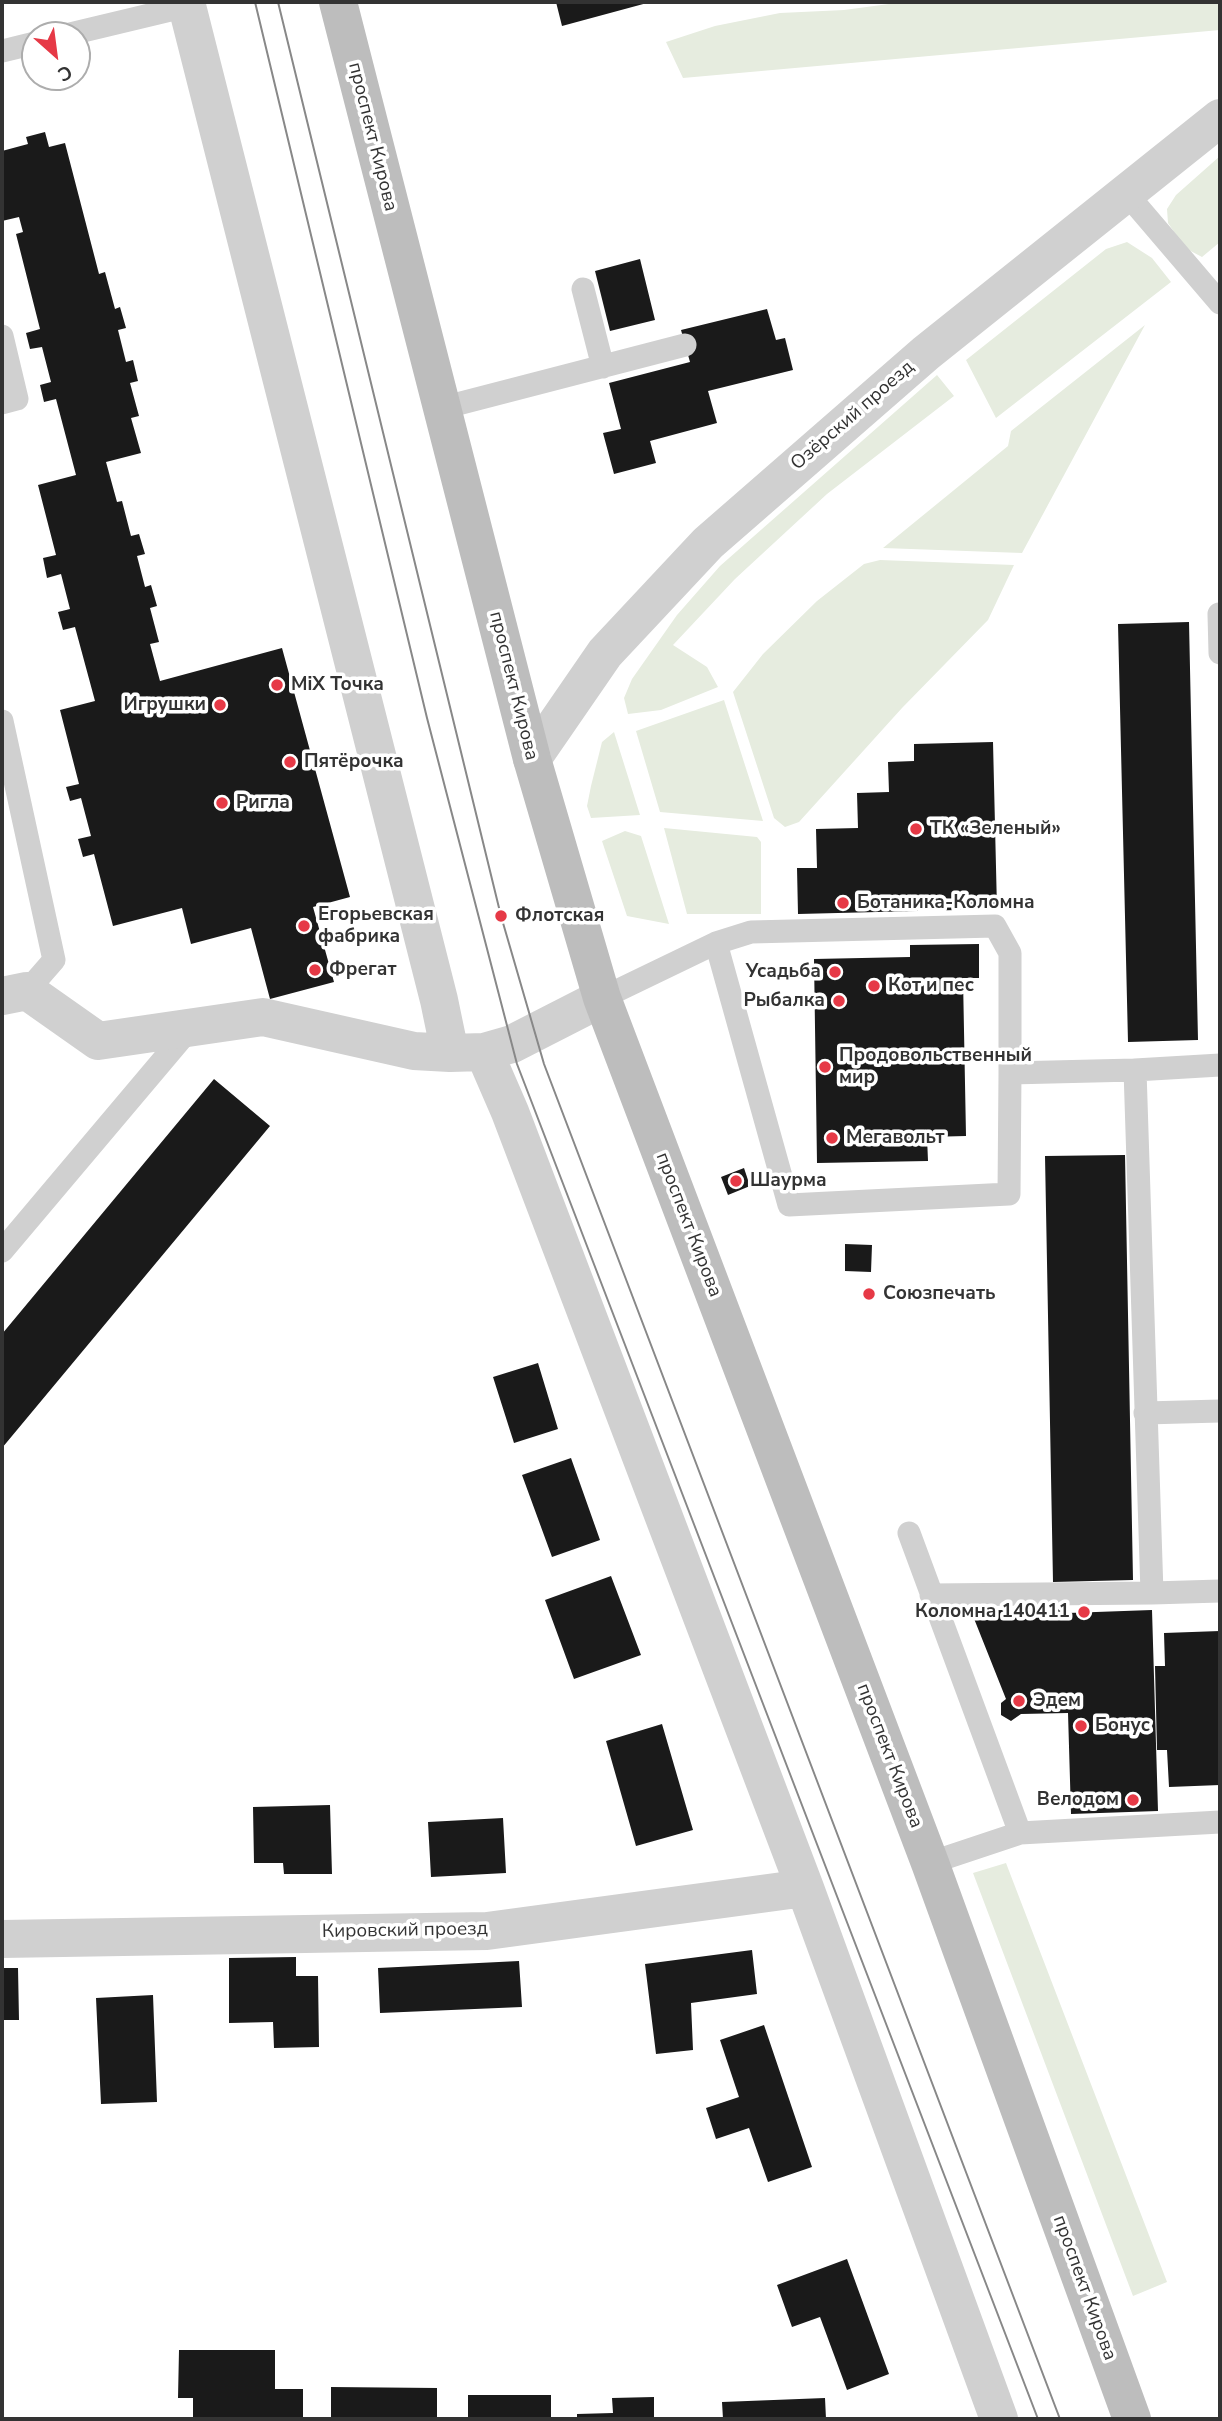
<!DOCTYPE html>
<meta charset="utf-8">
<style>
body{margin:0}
#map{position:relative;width:1222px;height:2421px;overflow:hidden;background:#fff;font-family:"Nunito Sans",sans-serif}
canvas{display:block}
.frame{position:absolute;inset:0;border:4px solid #333;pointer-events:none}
.north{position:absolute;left:21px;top:21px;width:70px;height:70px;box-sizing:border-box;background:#fff;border:2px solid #adadad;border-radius:50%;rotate:152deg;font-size:19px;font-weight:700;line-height:28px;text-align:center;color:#333}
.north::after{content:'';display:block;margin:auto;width:24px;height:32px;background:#e63946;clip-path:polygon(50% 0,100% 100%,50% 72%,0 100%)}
</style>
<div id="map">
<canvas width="1222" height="2421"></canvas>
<div class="frame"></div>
<div class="north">С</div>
</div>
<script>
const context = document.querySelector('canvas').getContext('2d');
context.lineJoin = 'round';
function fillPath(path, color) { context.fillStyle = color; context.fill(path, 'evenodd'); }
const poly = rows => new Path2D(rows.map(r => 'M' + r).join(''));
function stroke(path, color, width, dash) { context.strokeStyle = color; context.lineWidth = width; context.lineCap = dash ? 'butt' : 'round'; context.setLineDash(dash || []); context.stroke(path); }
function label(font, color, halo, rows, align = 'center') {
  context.font = font + ' "Nunito Sans",sans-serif'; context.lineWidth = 7; context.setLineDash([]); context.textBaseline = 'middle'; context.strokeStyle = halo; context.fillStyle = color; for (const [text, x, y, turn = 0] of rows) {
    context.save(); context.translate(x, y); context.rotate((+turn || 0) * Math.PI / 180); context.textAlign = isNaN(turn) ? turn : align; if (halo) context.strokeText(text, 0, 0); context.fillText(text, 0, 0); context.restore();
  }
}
fillPath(poly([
 [904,2,1218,2,1220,30,683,78,666,42,715,26,780,13,844,10],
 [1220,156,1220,242,1202,257,1185,248,1168,223,1167,209,1176,195],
 [1127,242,1152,258,1171,282,996,418,966,360,1106,249],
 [1145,325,1022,553,883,548,1008,446,1011,431],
 [937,375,954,396,827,494,735,579,673,645,707,667,718,687,661,710,628,714,624,698,632,679,677,615,720,566],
 [880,560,1014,565,988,620,902,708,799,822,785,827,774,818,733,692,763,654,817,601,864,564],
 [724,700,763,821,660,812,636,731],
 [614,732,640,815,591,818,587,806,591,786,602,742],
 [664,828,757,837,761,842,761,914,687,914],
 [625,831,641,836,669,924,627,916,602,841],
 [1006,1863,1167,2282,1133,2296,973,1873]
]), '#e6ecdf');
fillPath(poly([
 [556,2,647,2,647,3,562,26],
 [45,132,49,147,65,143,99,274,105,272,115,309,120,307,126,328,118,330,126,362,133,360,138,381,130,383,139,416,131,418,141,453,106,462,117,502,122,501,131,536,139,534,145,554,137,556,145,587,151,585,157,606,150,608,159,642,150,644,160,681,282,648,350,897,313,907,334,982,270,999,251,928,191,944,182,908,113,926,94,854,83,857,78,839,91,836,81,798,70,801,66,787,79,784,60,710,95,701,75,627,63,630,58,612,70,609,61,574,47,578,43,558,56,555,38,485,76,475,56,399,44,402,40,385,51,382,42,347,30,349,26,333,40,329,16,234,23,232,19,217,2,221,2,151,28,144,26,137],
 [640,259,655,320,610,331,595,271],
 [767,309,776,340,785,338,793,370,708,391,717,423,650,441,656,463,614,474,603,433,621,429,609,383,690,362,681,330],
 [1189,622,1198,1040,1128,1042,1118,624],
 [993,742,997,909,798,914,797,868,817,868,816,829,858,828,857,793,889,792,888,762,914,761,914,744],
 [979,944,979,978,963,978,966,1136,927,1137,928,1161,817,1163,814,959,910,957,910,945],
 [214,1079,270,1126,2,1448,2,1334],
 [1125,1155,1133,1580,1053,1582,1045,1156],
 [744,1168,750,1186,728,1195,721,1177],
 [845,1244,872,1245,871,1272,845,1271],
 [538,1363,558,1429,514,1443,493,1377],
 [571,1458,600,1540,552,1557,522,1475],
 [611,1576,641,1655,574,1679,545,1600],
 [1068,1608,1068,1613,1152,1610,1158,1811,1071,1814,1068,1713,1021,1714,1011,1721,1001,1715,1001,1703,1006,1699,971,1611],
 [1220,1631,1220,1785,1169,1787,1167,1750,1157,1750,1155,1666,1165,1666,1164,1633],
 [662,1724,693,1830,636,1846,606,1741],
 [330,1805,332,1874,284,1874,283,1863,254,1863,253,1807],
 [503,1818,506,1873,431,1877,428,1822],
 [752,1950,757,1994,691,2003,693,2050,656,2054,645,1964],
 [296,1957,296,1976,318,1976,319,2047,274,2048,273,2022,229,2023,229,1958],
 [519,1961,522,2007,380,2013,378,1968],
 [2,1968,18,1968,19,2020,2,2020],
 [153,1995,157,2102,101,2104,96,1998],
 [764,2025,812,2167,768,2182,749,2128,716,2139,706,2108,739,2097,720,2040],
 [847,2259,889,2374,847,2390,820,2317,792,2327,777,2285],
 [179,2350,275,2350,275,2389,303,2389,303,2419,193,2419,193,2398,178,2398],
 [331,2387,437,2388,437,2419,331,2419],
 [468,2395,551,2395,551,2419,468,2419],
 [654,2397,654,2419,577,2419,577,2414,613,2413,612,2398],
 [825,2398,826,2419,723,2419,722,2402]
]), '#1a1a1a');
stroke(poly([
 [66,35,187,6],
 [2,51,35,43],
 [1126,193,1220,303],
 [583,289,603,367],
 [2,336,17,399,2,403],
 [442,408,685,345],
 [1219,614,1220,653],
 [2,721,54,960,27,991],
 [716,943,789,1205,1009,1194,1010,1073],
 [602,998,716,943,751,932,995,926,1010,953,1010,1073,1135,1070,1152,1593,1220,1591],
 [1135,1070,1220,1065],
 [2,1251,191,1027],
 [1145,1413,1220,1411],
 [909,1533,1020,1833],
 [931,1595,1152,1593],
 [930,1863,1020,1833,1220,1822]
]), '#d0d0d0', 23);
stroke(poly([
 [186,2,439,1000,450,1053],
 [532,759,605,653,708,543,926,353,1220,118],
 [2,996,27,991,98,1041,263,1017,414,1051,450,1053,484,1052,512,1044,602,998],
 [484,1052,510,1112,805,1888,999,2419],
 [2,1939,487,1931,805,1888]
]), '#d0d0d0', 38);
stroke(poly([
 [338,2,532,759,602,998,930,1863,1132,2419]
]), '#bdbdbd', 38);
stroke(poly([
 [255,2,427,718,517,1064,1038,2419],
 [278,2,501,916,544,1064,1060,2419]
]), '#888', 2);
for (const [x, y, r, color] of [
 [277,685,7,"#e63946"],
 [220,705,7,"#e63946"],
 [290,762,7,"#e63946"],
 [222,803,7,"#e63946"],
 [916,829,7,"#e63946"],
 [843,903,7,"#e63946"],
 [501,916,7,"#e63946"],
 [304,926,7,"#e63946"],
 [315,970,7,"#e63946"],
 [835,972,7,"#e63946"],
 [874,986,7,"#e63946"],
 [839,1001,7,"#e63946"],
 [825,1067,7,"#e63946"],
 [832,1138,7,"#e63946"],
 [736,1181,7,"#e63946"],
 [869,1294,7,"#e63946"],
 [1084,1612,7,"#e63946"],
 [1019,1701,7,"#e63946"],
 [1081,1726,7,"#e63946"],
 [1133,1800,7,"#e63946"]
]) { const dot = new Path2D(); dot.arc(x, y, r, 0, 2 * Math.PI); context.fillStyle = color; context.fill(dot); stroke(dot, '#fff', 2.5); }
label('19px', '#333', '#fff', [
 ["проспект Кирова",372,137,76],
 ["Озёрский проезд",853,416,-41],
 ["проспект Кирова",513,686,76],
 ["проспект Кирова",688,1225,69],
 ["проспект Кирова",889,1756,69],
 ["Кировский проезд",405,1931,-1],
 ["проспект Кирова",1084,2288,70]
]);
label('bold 19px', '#333', '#fff', [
 ["MiX Точка",291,685],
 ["Игрушки",206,705,"right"],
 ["Пятёрочка",304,762],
 ["Ригла",236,803],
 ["ТК «Зеленый»",930,829],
 ["Ботаника-Коломна",857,903],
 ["Егорьевская",318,915],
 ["фабрика",318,937],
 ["Флотская",515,916],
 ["Фрегат",329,970],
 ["Усадьба",821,972,"right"],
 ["Кот и пес",888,986],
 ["Рыбалка",825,1001,"right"],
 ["Продовольственный",839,1056],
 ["мир",839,1078],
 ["Мегавольт",846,1138],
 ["Шаурма",750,1181],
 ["Союзпечать",883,1294],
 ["Коломна 140411",1070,1612,"right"],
 ["Эдем",1033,1701],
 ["Бонус",1095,1726],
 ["Велодом",1119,1800,"right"]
], 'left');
</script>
